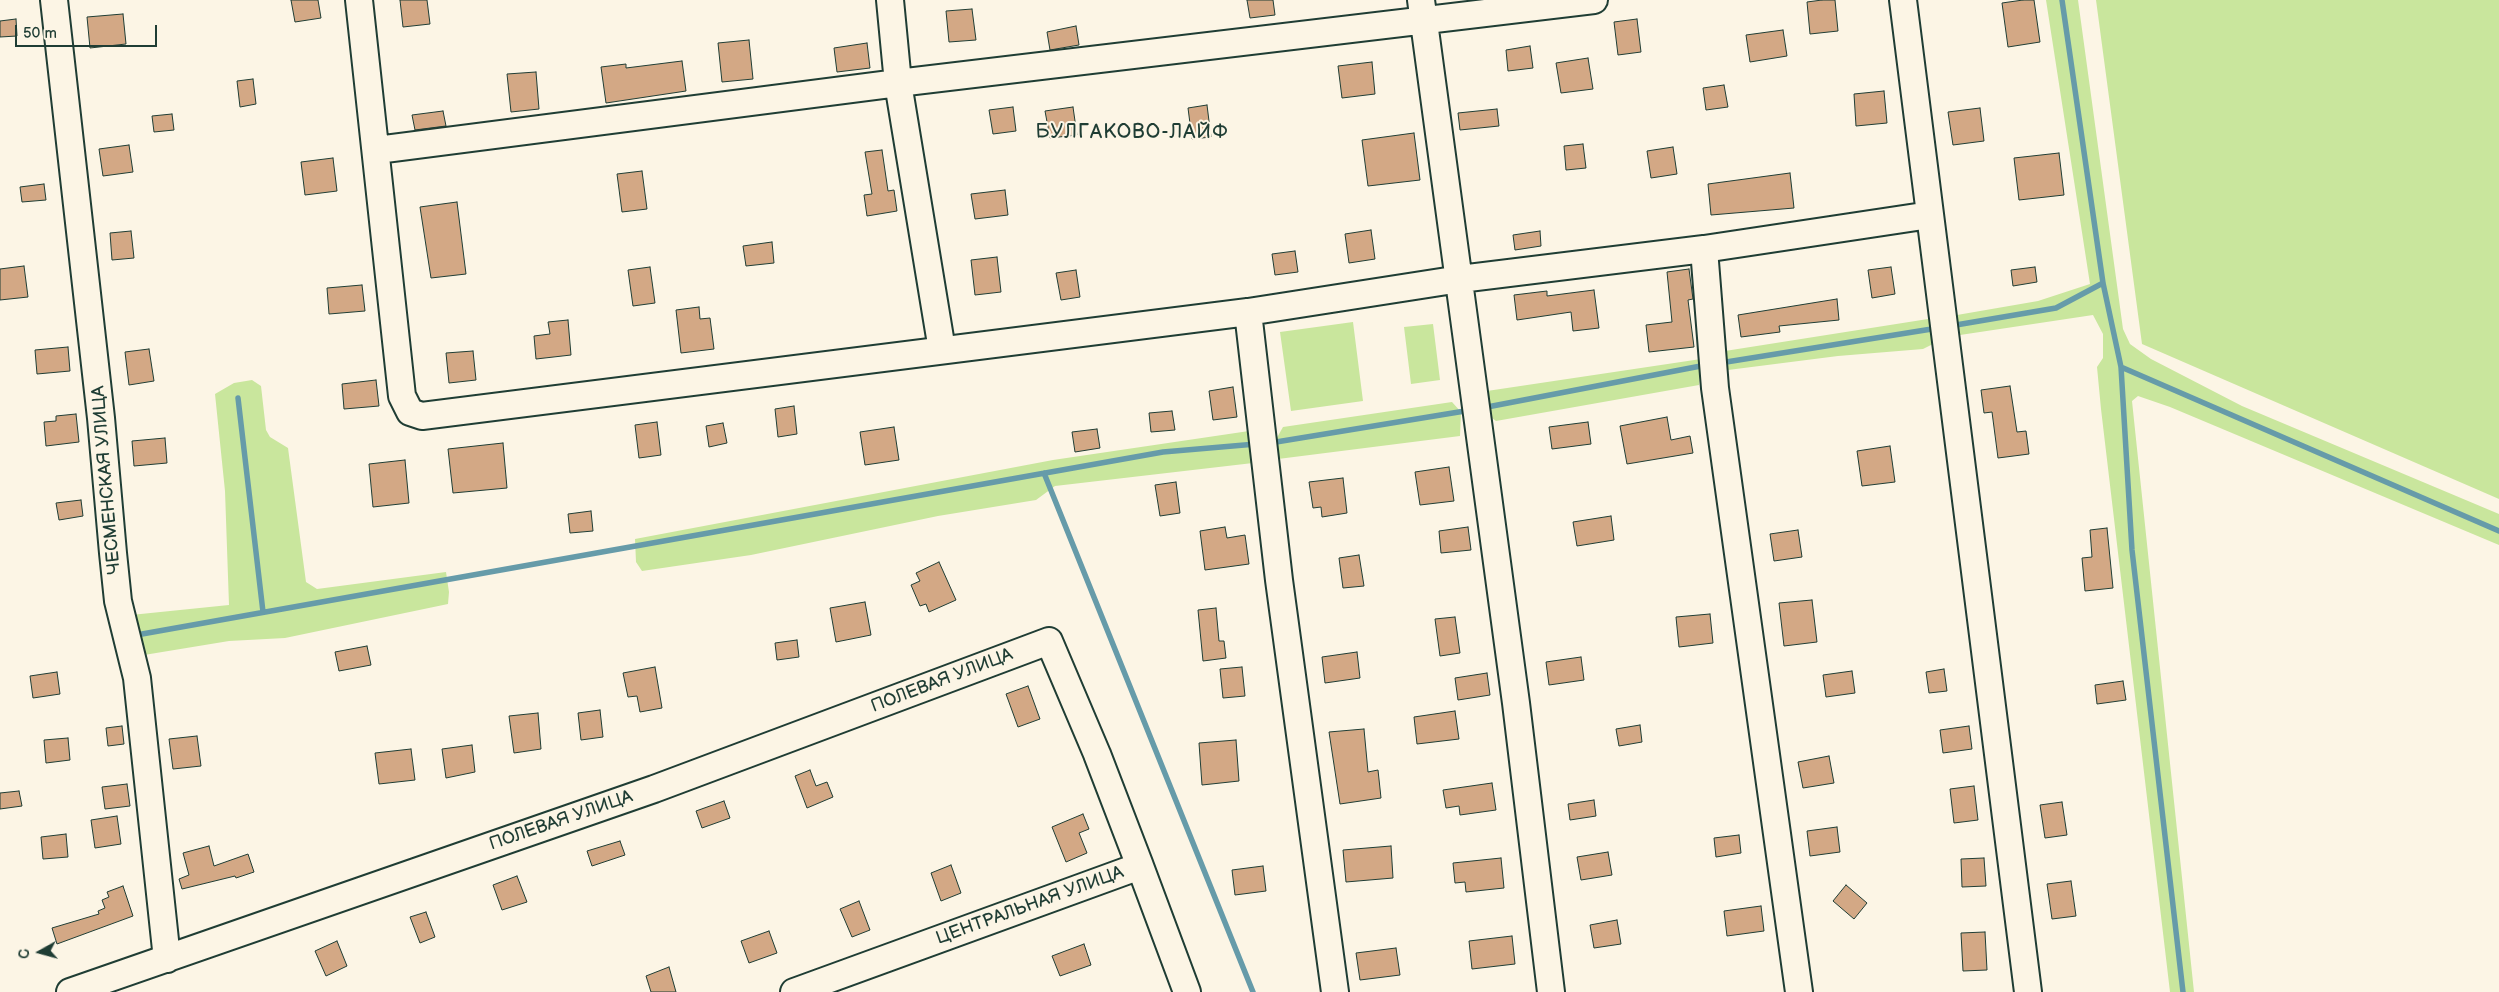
<!DOCTYPE html>
<meta charset="utf-8">
<style>
body{margin:0}
#map{position:relative;width:2499px;height:992px;overflow:hidden;background:#fcf5e5;font-family:"Balsamiq Sans",sans-serif}
canvas{display:block}
.north{position:absolute;left:15px;top:927px;width:50px;height:50px;-webkit-text-stroke:4px #fcf5e5;paint-order:stroke;rotate:263deg;font-size:14px;font-weight:700;line-height:20px;text-align:center;color:#1f3d34}
.north::after{content:'';display:block;margin:auto;width:18px;height:22px;background:#1f3d34;clip-path:polygon(50% 0,100% 100%,50% 72%,0 100%)}
.scale{position:absolute;left:15px;top:25px;width:142px;height:22px;box-sizing:border-box;border:2px solid #1f3d34;border-top:0;padding-left:6px;font-size:15px;line-height:18px;white-space:nowrap;color:#1f3d34;-webkit-text-stroke:4px #fcf5e5;paint-order:stroke}
</style>
<div id="map">
<canvas width="2499" height="992"></canvas>
<div class="north">С</div>
<div class="scale">50 m</div>
</div>
<script>
const context = document.querySelector('canvas').getContext('2d');
context.lineJoin = 'round';
function fillPath(path, color) { context.fillStyle = color; context.fill(path, 'evenodd'); }
const poly = rows => new Path2D(rows.map(r => 'M' + r).join(''));
function stroke(path, color, width, dash) { context.strokeStyle = color; context.lineWidth = width; context.lineCap = dash ? 'butt' : 'round'; context.setLineDash(dash || []); context.stroke(path); }
function label(font, color, halo, rows, align = 'center') {
  context.font = font + ' "Balsamiq Sans",sans-serif'; context.lineWidth = 4; context.setLineDash([]); context.textBaseline = 'middle'; context.strokeStyle = halo; context.fillStyle = color; for (const [text, x, y, turn = 0] of rows) {
    context.save(); context.translate(x, y); context.rotate((+turn || 0) * Math.PI / 180); context.textAlign = isNaN(turn) ? turn : align; if (halo) context.strokeText(text, 0, 0); context.fillText(text, 0, 0); context.restore();
  }
}
fillPath(poly([
 [2046,0,2078,0,2123,329,2130,344,2151,359,2242,406,2499,514,2499,545,2170,407,2138,396,2132,401,2194,992,2170,992,2101,409,2097,367,2103,358,2103,334,2093,315,1960,335,1957,315,2038,301,2090,284],
 [2096,0,2499,0,2499,499,2142,344],
 [1928,319,1933,334,1933,344,1923,349,1838,356,1728,370,1725,351],
 [1353,322,1363,401,1291,411,1280,332],
 [1433,324,1440,380,1411,384,1404,327],
 [1701,359,1699,385,1496,421,1492,418,1489,407,1487,391],
 [252,380,261,386,266,430,270,437,288,448,306,582,317,589,446,572,449,592,448,604,285,638,229,641,144,655,131,615,229,605,225,491,215,394,234,383],
 [1452,402,1461,412,1460,436,1278,459,1274,443,1283,427],
 [1249,431,1253,463,1055,486,1036,500,938,516,751,555,642,571,636,562,635,539,1053,460]
]), '#c9e69d');
stroke(poly([
 [2062,0,2103,283,2121,367,2132,550,2183,992],
 [1950,326,2056,308,2103,283],
 [1720,363,1938,328],
 [2121,367,2499,531],
 [238,398,263,612],
 [1482,408,1706,365],
 [1270,443,1471,410],
 [1044,473,1253,992],
 [142,634,1163,452,1256,444]
]), '#669ba9', 5.5);
const building = poly([
 [291,0,318,0,321,18,295,22,291,0],
 [400,0,427,0,430,24,403,27,400,0],
 [1247,0,1273,0,1275,15,1250,18,1247,0],
 [1822,0,1835,0,1838,31,1810,34,1807,2,1822,0],
 [2023,0,2034,0,2040,42,2008,47,2002,3,2023,0],
 [972,9,976,40,949,42,946,11,972,9],
 [123,14,126,44,90,48,87,17,123,14],
 [16,19,17,36,0,37,0,21,16,19],
 [1637,19,1641,52,1618,55,1614,22,1637,19],
 [1076,26,1079,45,1050,50,1047,32,1076,26],
 [1783,30,1787,56,1750,62,1746,35,1783,30],
 [749,40,753,79,722,82,718,43,749,40],
 [867,43,870,68,837,72,834,48,867,43],
 [1530,46,1533,68,1508,71,1506,50,1530,46],
 [1588,58,1593,89,1561,93,1556,63,1588,58],
 [682,61,686,91,606,103,601,67,626,64,626,68,682,61],
 [1372,62,1375,94,1342,98,1338,66,1372,62],
 [536,72,539,109,511,112,507,74,536,72],
 [253,79,256,104,240,107,237,81,253,79],
 [1724,85,1728,107,1706,110,1703,88,1724,85],
 [1884,91,1887,123,1856,126,1854,94,1884,91],
 [1207,105,1211,137,1192,139,1188,108,1207,105],
 [1013,107,1016,131,993,134,989,110,1013,107],
 [1073,107,1077,135,1050,138,1045,111,1073,107],
 [1980,108,1984,141,1953,145,1948,112,1980,108],
 [1497,109,1499,126,1460,130,1458,113,1497,109],
 [443,111,446,126,415,130,412,115,443,111],
 [172,114,174,130,154,132,152,116,172,114],
 [1414,133,1420,180,1368,186,1362,140,1414,133],
 [1583,144,1586,168,1566,170,1564,146,1583,144],
 [129,145,133,172,103,176,99,149,129,145],
 [1673,147,1677,174,1651,178,1647,151,1673,147],
 [882,150,888,191,894,190,897,211,867,216,864,195,872,194,865,152,882,150],
 [2059,153,2064,195,2019,200,2014,158,2059,153],
 [333,158,337,191,305,195,301,162,333,158],
 [642,171,647,209,622,212,617,174,642,171],
 [1790,173,1794,208,1711,215,1708,184,1790,173],
 [44,184,46,200,22,202,20,187,44,184],
 [1005,190,1008,215,975,219,971,194,1005,190],
 [457,202,466,274,431,278,420,207,457,202],
 [1371,230,1375,259,1349,263,1345,234,1371,230],
 [131,231,134,258,112,260,110,233,131,231],
 [1540,231,1541,246,1515,250,1513,235,1540,231],
 [772,242,774,263,746,266,743,246,772,242],
 [1295,251,1298,272,1275,275,1272,254,1295,251],
 [997,257,1001,292,975,295,971,260,997,257],
 [24,266,28,297,0,300,0,269,24,266],
 [650,267,655,303,633,306,628,270,650,267],
 [1891,267,1895,294,1872,298,1868,270,1891,267],
 [2035,267,2037,282,2013,286,2011,270,2035,267],
 [1689,269,1693,299,1688,300,1694,347,1649,352,1646,325,1672,322,1667,272,1689,269],
 [1076,270,1080,297,1061,300,1056,273,1076,270],
 [362,285,365,311,329,314,327,288,362,285],
 [1594,290,1599,328,1573,331,1571,312,1517,320,1514,295,1547,291,1547,296,1594,290],
 [1837,299,1839,320,1779,326,1780,332,1741,337,1738,315,1837,299],
 [699,307,700,319,710,318,714,349,681,353,676,310,699,307],
 [568,320,571,355,536,359,534,336,550,334,548,322,568,320],
 [68,347,70,371,37,374,35,350,68,347],
 [149,349,154,381,129,385,125,352,149,349],
 [473,351,476,380,449,383,446,353,473,351],
 [376,380,379,406,344,409,342,384,376,380],
 [2010,386,2017,432,2026,431,2029,454,1998,458,1992,412,1984,413,1981,390,2010,386],
 [1233,387,1237,417,1213,420,1209,391,1233,387],
 [794,406,797,434,778,437,775,409,794,406],
 [1172,411,1175,430,1151,432,1149,413,1172,411],
 [76,414,79,442,46,446,44,422,56,421,56,416,76,414],
 [1667,417,1671,440,1690,436,1693,453,1627,464,1620,426,1667,417],
 [657,422,661,455,639,458,635,425,657,422],
 [1588,422,1591,444,1552,449,1549,427,1588,422],
 [723,423,727,443,709,447,706,426,723,423],
 [894,427,899,460,865,465,860,432,894,427],
 [1097,429,1100,448,1075,452,1072,432,1097,429],
 [165,438,167,463,134,466,132,441,165,438],
 [503,443,507,488,453,493,448,449,503,443],
 [1890,446,1895,482,1862,486,1857,451,1890,446],
 [405,460,409,503,373,507,369,464,405,460],
 [1449,467,1454,501,1420,505,1415,472,1449,467],
 [1343,478,1347,513,1322,517,1321,507,1313,508,1309,482,1343,478],
 [1176,482,1180,513,1160,516,1155,485,1176,482],
 [81,500,83,516,59,520,56,503,81,500],
 [591,511,593,531,570,533,568,514,591,511],
 [1611,516,1614,540,1577,546,1573,522,1611,516],
 [1225,527,1227,538,1245,535,1249,564,1205,570,1200,531,1225,527],
 [1468,527,1471,550,1441,553,1439,531,1468,527],
 [2107,528,2113,588,2085,591,2082,558,2092,557,2090,530,2107,528],
 [1798,530,1802,557,1774,561,1770,534,1798,530],
 [1359,555,1364,586,1343,588,1339,558,1359,555],
 [939,562,956,600,929,612,926,604,920,606,911,585,920,581,916,573,939,562],
 [1812,600,1817,642,1784,646,1779,603,1812,600],
 [865,602,871,635,836,642,830,608,865,602],
 [1216,608,1219,641,1224,641,1226,658,1203,661,1198,610,1216,608],
 [1710,614,1713,643,1679,647,1676,617,1710,614],
 [1455,617,1460,653,1440,656,1435,619,1455,617],
 [797,640,799,657,777,660,775,643,797,640],
 [367,646,371,665,339,671,335,652,367,646],
 [1357,652,1360,678,1325,683,1322,657,1357,652],
 [1581,657,1584,680,1549,685,1546,662,1581,657],
 [655,667,662,708,640,712,637,696,628,697,623,673,655,667],
 [1242,667,1245,696,1223,698,1220,669,1242,667],
 [1944,669,1947,691,1929,693,1926,672,1944,669],
 [1852,671,1855,693,1826,697,1823,675,1852,671],
 [57,672,60,694,33,698,30,676,57,672],
 [1487,673,1490,695,1458,700,1455,678,1487,673],
 [2123,681,2126,700,2097,704,2095,685,2123,681],
 [1028,686,1040,719,1018,727,1006,694,1028,686],
 [600,710,603,737,581,740,578,713,600,710],
 [1455,711,1459,739,1417,744,1414,717,1455,711],
 [538,713,541,749,514,753,509,716,538,713],
 [1640,725,1642,742,1619,746,1616,729,1640,725],
 [122,726,124,744,108,746,106,728,122,726],
 [1969,726,1972,749,1943,753,1940,730,1969,726],
 [1364,729,1368,772,1378,770,1381,798,1340,804,1329,732,1364,729],
 [197,736,201,766,173,769,169,739,197,736],
 [68,738,70,760,46,763,44,740,68,738],
 [1236,740,1239,781,1202,785,1199,743,1236,740],
 [472,745,475,772,446,778,442,749,472,745],
 [411,749,415,780,379,784,375,753,411,749],
 [1829,756,1834,783,1803,788,1798,762,1829,756],
 [810,770,816,786,827,782,833,797,807,808,795,776,810,770],
 [1492,783,1496,810,1460,815,1459,806,1446,808,1443,790,1492,783],
 [127,784,130,806,105,809,102,787,127,784],
 [1974,786,1978,820,1954,823,1950,789,1974,786],
 [19,791,22,806,0,809,0,793,19,791],
 [1594,800,1596,816,1570,820,1568,804,1594,800],
 [724,801,730,818,702,828,696,811,724,801],
 [2062,802,2067,835,2045,838,2040,805,2062,802],
 [1083,814,1089,829,1079,833,1087,853,1066,862,1052,827,1083,814],
 [117,816,121,844,95,848,91,820,117,816],
 [1837,827,1840,852,1810,856,1807,831,1837,827],
 [66,834,68,857,43,859,41,837,66,834],
 [1739,835,1741,853,1716,857,1714,838,1739,835],
 [620,841,625,855,592,866,587,851,620,841],
 [209,846,214,866,248,854,254,872,236,878,235,876,182,889,179,879,189,875,183,853,209,846],
 [1391,846,1393,878,1346,882,1343,850,1391,846],
 [1608,852,1612,875,1581,880,1577,857,1608,852],
 [1501,858,1504,888,1466,892,1465,882,1455,883,1453,863,1501,858],
 [1984,858,1986,886,1962,887,1961,859,1984,858],
 [951,865,961,893,941,901,931,873,951,865],
 [1263,866,1266,891,1235,895,1232,870,1263,866],
 [517,876,527,902,502,910,493,885,517,876],
 [2071,881,2076,916,2052,919,2047,884,2071,881],
 [1846,885,1867,903,1854,919,1833,901,1846,885],
 [123,886,133,916,57,944,52,928,99,914,98,911,105,908,102,900,109,897,107,892,123,886],
 [859,901,870,930,852,937,840,909,859,901],
 [1761,906,1764,931,1727,936,1724,911,1761,906],
 [426,912,435,937,420,943,410,917,426,912],
 [1617,920,1621,944,1594,948,1590,925,1617,920],
 [769,931,777,953,749,963,741,941,769,931],
 [1985,932,1987,970,1963,971,1961,933,1985,932],
 [1512,936,1515,964,1472,969,1469,941,1512,936],
 [337,941,347,966,326,976,315,951,337,941],
 [1084,944,1091,965,1060,976,1052,956,1084,944],
 [1396,948,1400,975,1360,980,1356,953,1396,948],
 [669,967,676,992,651,992,646,976,669,967]
]);
fillPath(building, '#d3a885');
stroke(building, '#1f3d34', 1);
const minor = poly([
 [54,0,101,418,113,553,118,601,137,678,167,959],
 [359,0,402,396,410,412,422,416,1248,312,1460,279,1704,249,1930,215],
 [890,0,898,83,942,350],
 [1421,0,1516,703,1551,992],
 [1903,0,2028,992],
 [377,150,898,83,1594,0],
 [1704,249,1715,388,1799,992],
 [1248,312,1279,580,1335,992],
 [70,992,654,789,1049,641,1097,754,1140,866],
 [794,992,1140,866,1187,992]
]);
stroke(minor, '#1f3d34', 30);
stroke(minor, '#fcf5e5', 26);
label('18px', '#1f3d34', '#fcf5e5', [
 ["ЧЕСМЕНСКАЯ УЛИЦА",107,480,-95],
 ["ПОЛЕВАЯ УЛИЦА",942,681,-21],
 ["ПОЛЕВАЯ УЛИЦА",561,821,-19],
 ["ЦЕНТРАЛЬНАЯ УЛИЦА",1030,906,-20]
]);
context.letterSpacing = '1px';
label('20px', '#1f3d34', '#fcf5e5', [
 ["БУЛГАКОВО-ЛАЙФ",1132,133]
]);
context.letterSpacing = '0px';
</script>
